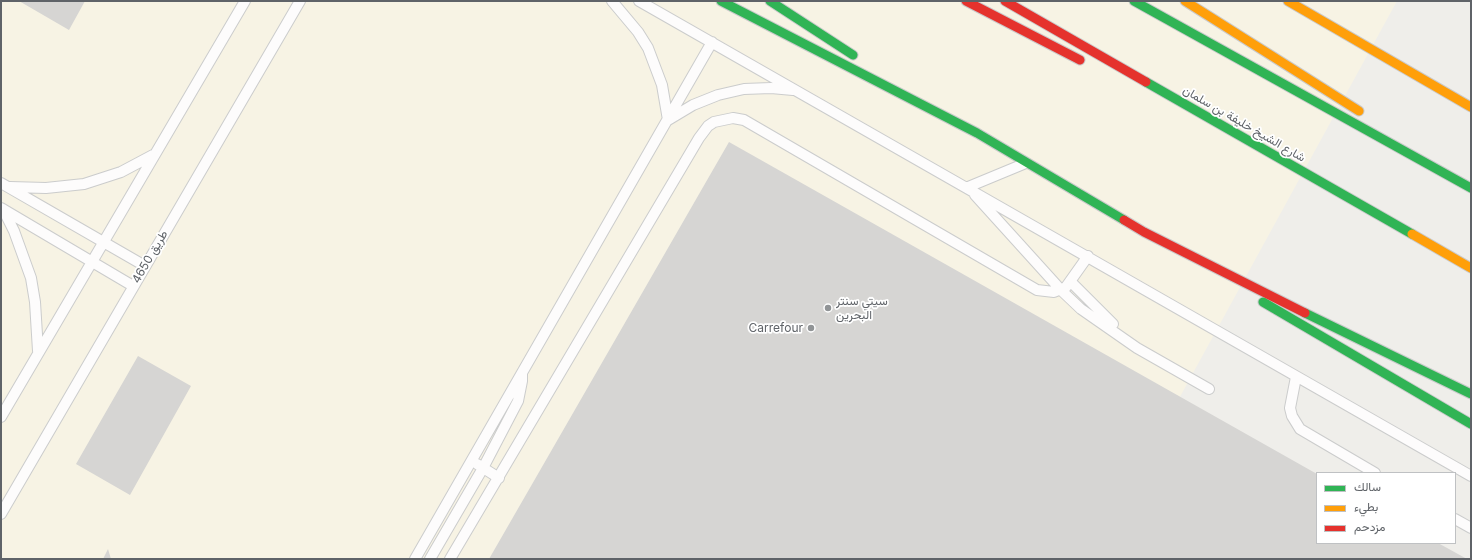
<!DOCTYPE html>
<meta charset="utf-8">
<style>
body{margin:0}
#map{position:relative;width:1472px;height:560px;overflow:hidden;background:#efeeea;font-family:Inter,Vazirmatn,sans-serif}
canvas{display:block}
.frame{position:absolute;inset:0;border:2px solid #5f6368;pointer-events:none}
.legend{position:absolute;left:1316px;top:472px;width:140px;height:72px;box-sizing:border-box;background:#fff;border:1px solid #bfc1c3;margin:0;padding:5px 7px;list-style:none;font-size:12px;color:#5f6368}
.legend li{display:flex;align-items:center;gap:8px;height:20px}
.legend b{width:20px;border:1px solid #bfc1c3}
</style>
<div id="map">
<canvas width="1472" height="560"></canvas>
<div class="frame"></div>
<ul class="legend">
<li><b style="height:5px;background:#30b455"></b>سالك</li>
<li><b style="height:5px;background:#ff9f0a"></b>بطيء</li>
<li><b style="height:5px;background:#e5322d"></b>مزدحم</li>
</ul>
</div>
<script>
const context = document.querySelector('canvas').getContext('2d');
context.lineJoin = 'round';
function fillPath(path, color) { context.fillStyle = color; context.fill(path, 'evenodd'); }
const poly = rows => new Path2D(rows.map(r => 'M' + r).join(''));
function stroke(path, color, width, dash) { context.strokeStyle = color; context.lineWidth = width; context.lineCap = dash ? 'butt' : 'round'; context.setLineDash(dash || []); context.stroke(path); }
function label(font, color, halo, rows, align = 'center') {
  context.font = font + ' Inter,Vazirmatn,sans-serif'; context.lineWidth = 3.5; context.setLineDash([]); context.textBaseline = 'middle'; context.strokeStyle = halo; context.fillStyle = color; for (const [text, x, y, turn = 0] of rows) {
    context.save(); context.translate(x, y); context.rotate((+turn || 0) * Math.PI / 180); context.textAlign = isNaN(turn) ? turn : align; if (halo) context.strokeText(text, 0, 0); context.fillText(text, 0, 0); context.restore();
  }
}
fillPath(poly([
 [1,1,1397,1,1091,559,1,559]
]), '#f7f3e4');
fillPath(poly([
 [19,1,85,1,69,30],
 [729,142,1317,474,1317,543,1438,543,1467,559,489,559],
 [138,356,191,386,130,495,76,464],
 [108,549,111,559,103,559]
]), '#d6d5d3');
const lane = poly([
 [612,1,638,32,648,48,662,85,668,120,693,105,718,95,744,89,771,88,793,90],
 [639,1,1471,476],
 [1,183,145,266],
 [10,187,46,188,84,184,121,172,153,155],
 [968,187,1026,163],
 [975,195,1061,290,1081,309,1137,348,1209,389],
 [1,208,133,286],
 [3,209,14,231,31,278,35,302,38,351],
 [1071,282,1113,324],
 [1296,377,1290,408,1292,416,1300,429,1375,473],
 [1,417,245,1],
 [477,464,499,478],
 [1,514,300,1],
 [1455,519,1471,528],
 [415,559,712,42],
 [430,559,483,468,518,401,522,381,522,373],
 [450,559,699,138,708,126,714,122,733,118,744,120,1037,290,1054,292,1066,287,1088,256]
]);
const fast = poly([
 [721,1,977,133,1124,220],
 [770,1,853,55],
 [1134,1,1471,188],
 [1146,82,1412,234],
 [1263,302,1471,424],
 [1305,313,1471,394]
]);
const slow = poly([
 [1185,1,1359,111],
 [1288,1,1471,107],
 [1412,234,1471,268]
]);
const jam = poly([
 [966,1,1080,60],
 [1005,1,1146,82],
 [1124,220,1144,232,1305,313]
]);
stroke(lane, '#cbcccc', 12);
stroke(fast, '#cacacb', 11);
stroke(slow, '#cacacb', 11);
stroke(jam, '#cacacb', 11);
stroke(lane, '#fdfcfc', 10);
stroke(fast, '#30b455', 9);
stroke(slow, '#ff9f0a', 9);
stroke(jam, '#e5322d', 9);
for (const [x, y, r, color] of [
 [828,308,4,"#919496"],
 [811,328,4,"#919496"]
]) { const dot = new Path2D(); dot.arc(x, y, r, 0, 2 * Math.PI); context.fillStyle = color; context.fill(dot); stroke(dot, '#fff', 1.5); }
label('12px', '#5f6368', '#fff', [
 ["شارع الشيخ خليفة بن سلمان",1244,124,30],
 ["طريق 4650",150,257,-60]
]);
label('12px', '#5f6368', '#fff', [
 ["سيتي سنتر",836,301],
 ["البحرين",836,315],
 ["Carrefour",803,328,"right"]
], 'left');
</script>
